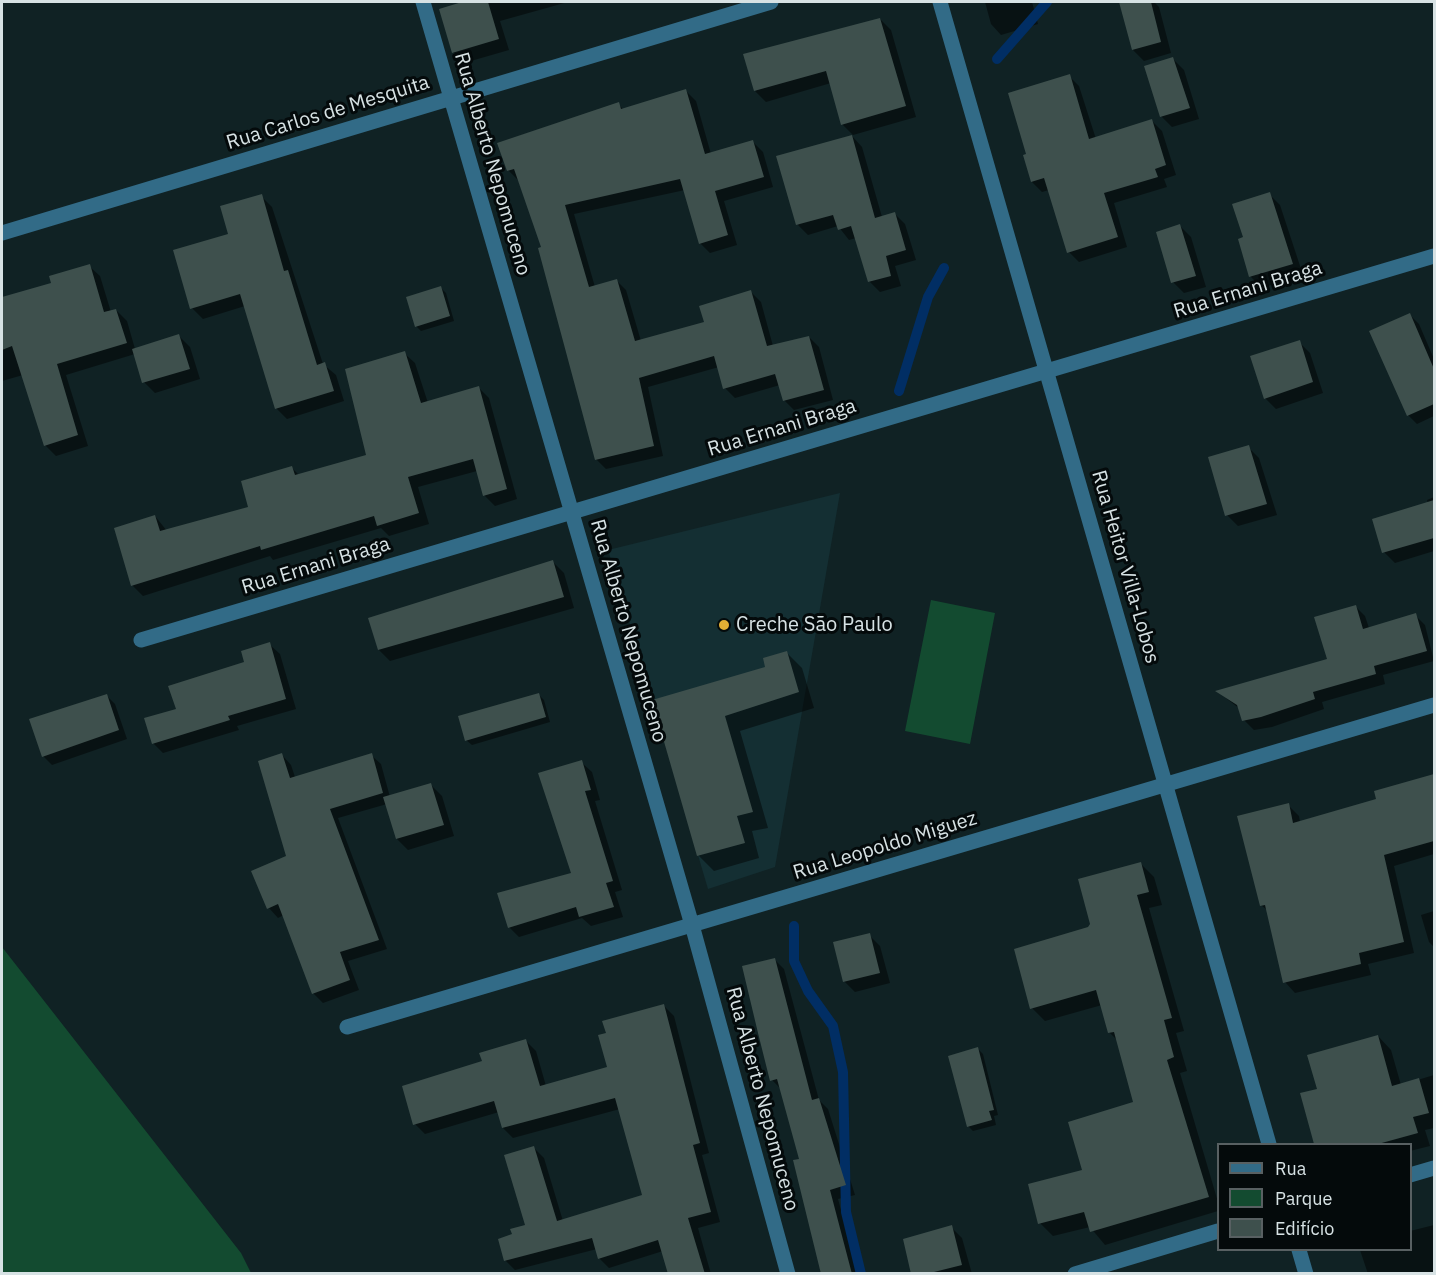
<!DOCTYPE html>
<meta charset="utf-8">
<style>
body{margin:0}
#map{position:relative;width:1436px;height:1275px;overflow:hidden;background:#102224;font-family:"IBM Plex Sans",sans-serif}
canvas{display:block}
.frame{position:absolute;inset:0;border:3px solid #d7e2e4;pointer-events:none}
.legend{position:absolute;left:1217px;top:1143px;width:195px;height:108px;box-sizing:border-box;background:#040a0b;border:2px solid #586062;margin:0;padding:8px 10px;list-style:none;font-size:18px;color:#d7e2e4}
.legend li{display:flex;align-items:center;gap:12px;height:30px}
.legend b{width:30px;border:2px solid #586062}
</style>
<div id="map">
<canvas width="1436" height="1275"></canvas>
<div class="frame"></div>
<ul class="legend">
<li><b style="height:8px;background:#326b87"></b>Rua</li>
<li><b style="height:16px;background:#134b30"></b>Parque</li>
<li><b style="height:16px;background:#3e504d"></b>Edifício</li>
</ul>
</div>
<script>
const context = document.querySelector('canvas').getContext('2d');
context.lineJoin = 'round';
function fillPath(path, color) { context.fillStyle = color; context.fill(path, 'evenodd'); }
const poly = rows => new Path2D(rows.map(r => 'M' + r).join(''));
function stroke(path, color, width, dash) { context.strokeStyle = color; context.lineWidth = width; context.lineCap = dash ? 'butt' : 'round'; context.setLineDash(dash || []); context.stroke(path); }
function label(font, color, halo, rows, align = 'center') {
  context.font = font + ' "IBM Plex Sans",sans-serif'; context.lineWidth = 6; context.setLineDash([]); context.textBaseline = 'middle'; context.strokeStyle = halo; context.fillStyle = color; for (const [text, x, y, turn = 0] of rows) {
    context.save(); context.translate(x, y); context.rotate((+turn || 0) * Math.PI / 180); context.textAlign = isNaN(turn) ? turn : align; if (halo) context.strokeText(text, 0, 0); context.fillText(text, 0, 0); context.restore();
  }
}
fillPath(poly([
 [840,493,775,867,708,889,608,550]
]), '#142f33');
fillPath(poly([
 [931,600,995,613,970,744,905,731],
 [2,947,241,1253,251,1273,2,1273]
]), '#134b30');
fillPath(poly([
 [468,2,568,2,500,21,509,50,464,63,453,52,441,10],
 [985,2,1032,2,1038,24,1001,35,991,24],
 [1128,2,1154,2,1159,7,1171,53,1144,61,1133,50,1121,3],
 [880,19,891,30,916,117,853,135,842,124,831,83,766,102,755,91],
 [1173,59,1184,70,1199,119,1172,127,1161,116],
 [1069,76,1079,86,1096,139,1152,121,1162,131,1176,175,1164,179,1167,187,1114,203,1127,247,1079,262,1069,252,1049,190,1042,192,1032,182,1028,155],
 [686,91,696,101,711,154,753,142,763,152,773,187,724,201,737,245,710,253,700,243,685,190,574,214,595,287,616,280,626,290,641,341,706,323,751,292,761,302,773,346,809,337,819,347,833,400,794,410,784,400,780,385,735,398,725,388,719,367,648,387,663,456,606,469,596,459,543,248,518,180,508,170,618,104,623,109],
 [852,136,862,147,882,217,894,213,905,224,916,260,895,266,901,286,880,292,869,281,856,238,849,240,838,226,808,235,798,225],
 [1269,194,1280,205,1303,275,1262,288,1251,277,1240,240,1245,238],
 [261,196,272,207,323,364,336,375,344,401,287,419,276,408,245,306,203,319,192,308],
 [1180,226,1191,237,1206,287,1184,293,1173,282],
 [89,266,100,276,111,312,116,310,127,321,135,349,179,336,190,347,200,379,155,393,144,382,135,354,66,375,88,446,56,456,45,445,23,375,2,381,2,301,53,284],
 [441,288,446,293,454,321,421,331,416,326],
 [1410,315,1419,324,1434,359,1434,416,1417,424,1408,415],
 [1299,342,1310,353,1323,393,1276,409,1265,398],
 [404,353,415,363,428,403,478,387,489,398,517,499,495,506,484,495,477,471,418,487,429,524,389,536,381,528,273,560,270,556,143,596,132,585,155,516,167,531,250,508,292,468,299,475,368,456],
 [1248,447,1259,458,1277,515,1238,526,1227,515],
 [1434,497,1434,551,1395,563,1384,552,1428,504,1427,500],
 [553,562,564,573,574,608,390,661,379,650,370,619],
 [1355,606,1365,616,1369,628,1415,615,1425,625,1434,661,1383,675,1385,684,1322,702,1324,709,1272,727,1254,730,1244,720,1240,709,1218,692,1329,660],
 [269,644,280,654,296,709,237,726,239,730,163,753,153,743,177,710,246,663],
 [787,653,802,668,814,708,740,731,768,828,752,831,759,858,714,871,699,856,654,701,767,668],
 [539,695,544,700,550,722,472,745,466,740],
 [107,696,115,704,127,739,52,765,44,757,31,720],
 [282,755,291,765,295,777,371,755,381,764,390,797,431,785,442,796,454,836,408,850,397,839,387,804,338,818,387,949,348,961,359,990,323,1003,313,993,284,915,278,918,269,908,287,857],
 [581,762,592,772,600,800,595,801,622,890,615,892,623,917,591,926,582,918,519,937,509,927,573,874],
 [1434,776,1434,854,1394,866,1414,953,1368,964,1371,975,1295,993,1285,982,1268,911,1261,905,1288,805,1299,816,1300,822,1378,800,1376,792],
 [1140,863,1154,877,1162,905,1149,908,1184,1031,1176,1033,1187,1071,1180,1073,1218,1202,1218,1211,1105,1245,1090,1227,1053,1236,1040,1223,1084,1171,1135,1103,1118,1041,1109,1032,1102,1005,1045,1021,1032,1008],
 [1434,911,1434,947,1429,942,1421,915],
 [869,935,880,946,890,983,855,992,844,981],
 [774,959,784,969,819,1100,828,1109,855,1195,838,1199,857,1268,861,1274,821,1274,801,1160,782,1090,772,1080],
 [664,1006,674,1016,709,1153,702,1155,720,1222,698,1228,711,1274,669,1274,663,1251,609,1268,599,1258,597,1249,515,1270,505,1260,513,1236,527,1226,534,1148,544,1158,563,1221,644,1196,620,1109,513,1138,503,1128,499,1112,425,1134,415,1124,483,1062,526,1041,536,1051,546,1086,609,1068],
 [1378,1036,1391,1050,1401,1085,1434,1075,1434,1128,1425,1130,1430,1146,1410,1151,1410,1144,1315,1144,1302,1094,1319,1090],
 [978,1049,983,1054,998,1115,994,1116,996,1125,973,1131,968,1126],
 [1434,1225,1434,1274,1368,1274,1360,1250,1410,1250,1410,1231],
 [951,1227,962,1238,972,1274,913,1274]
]), '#0007');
stroke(poly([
 [997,59,1047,2],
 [899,391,928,297,944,268],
 [794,926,794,961,808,991,833,1026,843,1072,846,1212,861,1274]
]), '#012e64', 10);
fillPath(poly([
 [462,2,488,2,499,39,452,53,439,9],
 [1119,2,1151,2,1161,42,1132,50],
 [880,18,906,106,841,125,826,71,754,91,743,54],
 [1173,57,1190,108,1160,117,1144,66],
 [1070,74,1089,139,1152,119,1166,165,1155,169,1158,177,1104,193,1118,237,1067,253,1044,178,1031,182,1023,155,1026,154,1008,93],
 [686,89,705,154,753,140,764,177,715,191,728,235,699,244,680,179,565,205,589,287,617,279,635,341,704,322,699,306,751,290,767,346,809,336,824,390,783,401,775,374,723,389,714,356,639,378,654,446,595,460,538,248,541,247,514,169,507,171,497,143,619,102,621,109],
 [852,135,875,218,895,212,906,250,886,256,891,276,868,282,851,226,838,230,833,215,796,225,776,156],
 [1270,192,1293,264,1249,277,1238,239,1243,237,1232,204],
 [262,194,284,271,288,270,317,365,325,362,334,391,275,409,240,294,190,309,173,250,228,234,220,206],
 [1180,224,1196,276,1171,283,1156,232],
 [90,264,104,312,116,309,127,343,57,364,78,435,44,446,12,346,2,350,2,297,51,283,49,276],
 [441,286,450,316,415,327,406,297],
 [1410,313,1434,369,1434,404,1407,416,1369,331],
 [179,334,190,369,142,383,132,349],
 [1300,340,1313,382,1264,399,1250,356],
 [405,351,421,403,479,386,507,489,483,496,473,459,408,477,419,513,377,526,374,516,261,550,260,546,131,586,114,528,155,515,160,531,248,507,241,481,292,466,295,475,366,455,345,369],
 [1249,445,1267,504,1225,516,1208,457],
 [1434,500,1434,538,1382,553,1372,519],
 [553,560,564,597,378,650,368,618],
 [1356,605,1363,629,1416,613,1427,651,1374,666,1376,674,1313,692,1315,699,1261,717,1242,721,1237,705,1215,691,1327,659,1314,617],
 [270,642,286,699,228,716,230,720,152,744,144,718,176,709,168,686,244,662,241,651],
 [787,651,799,692,725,716,753,812,737,816,745,843,697,856,652,700,765,667,763,658],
 [539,693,546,717,465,741,458,716],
 [107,694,119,730,42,757,29,719],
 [282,753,290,778,372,753,383,793,330,809,379,940,340,952,350,980,312,994,278,904,267,909,251,871,286,856,258,761],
 [582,760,591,790,585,791,613,881,606,883,614,907,579,917,576,907,508,928,497,893,571,873,538,773],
 [1434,774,1434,841,1384,855,1404,942,1359,953,1361,964,1283,983,1265,905,1260,906,1237,816,1289,803,1293,823,1376,799,1374,791],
 [431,783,444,825,396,839,383,797],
 [1141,862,1149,892,1137,895,1172,1018,1164,1020,1174,1057,1167,1060,1209,1197,1090,1232,1084,1212,1038,1224,1028,1184,1082,1170,1068,1122,1133,1102,1114,1032,1108,1033,1096,990,1030,1009,1014,949,1088,927,1090,924,1078,879],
 [870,933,880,973,843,982,833,942],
 [775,958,812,1100,819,1098,846,1185,830,1190,852,1274,821,1274,793,1160,799,1159,777,1079,770,1081,758,1033,742,966],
 [664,1004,700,1143,693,1145,711,1212,688,1218,705,1274,668,1274,658,1240,598,1259,592,1238,504,1261,498,1239,512,1234,510,1229,525,1225,504,1155,534,1146,557,1221,642,1195,615,1098,502,1128,494,1101,413,1125,402,1086,482,1061,479,1053,526,1039,540,1086,607,1067,598,1035,606,1033,602,1021],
 [1378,1035,1392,1086,1419,1078,1429,1113,1413,1117,1418,1133,1378,1144,1314,1144,1300,1093,1317,1089,1307,1055],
 [978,1047,994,1110,989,1111,992,1120,967,1127,948,1056],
 [952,1225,962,1265,926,1274,911,1274,903,1239]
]), '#3e504d');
stroke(poly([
 [423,2,692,925,788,1274],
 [940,2,1269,1144],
 [2,233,771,2],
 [141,640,1434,256],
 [347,1027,1434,705],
 [1410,1175,1434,1168],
 [1299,1250,1306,1274],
 [1075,1274,1218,1231]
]), '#326b87', 15);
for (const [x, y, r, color] of [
 [724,625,6,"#e2af34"]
]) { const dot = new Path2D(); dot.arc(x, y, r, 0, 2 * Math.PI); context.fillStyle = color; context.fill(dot); stroke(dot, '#040a0b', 2); }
label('20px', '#d7e2e4', '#040a0b', [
 ["Rua Carlos de Mesquita",328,113,-17],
 ["Rua Alberto Nepomuceno",492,164,74],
 ["Rua Ernani Braga",1248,290,-17],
 ["Rua Ernani Braga",782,428,-17],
 ["Rua Ernani Braga",316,566,-17],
 ["Rua Heitor Villa-Lobos",1125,567,74],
 ["Rua Alberto Nepomuceno",628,631,74],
 ["Rua Leopoldo Miguez",885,846,-17],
 ["Rua Alberto Nepomuceno",762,1099,75]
]);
label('20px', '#d7e2e4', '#040a0b', [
 ["Creche São Paulo",736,625]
], 'left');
</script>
